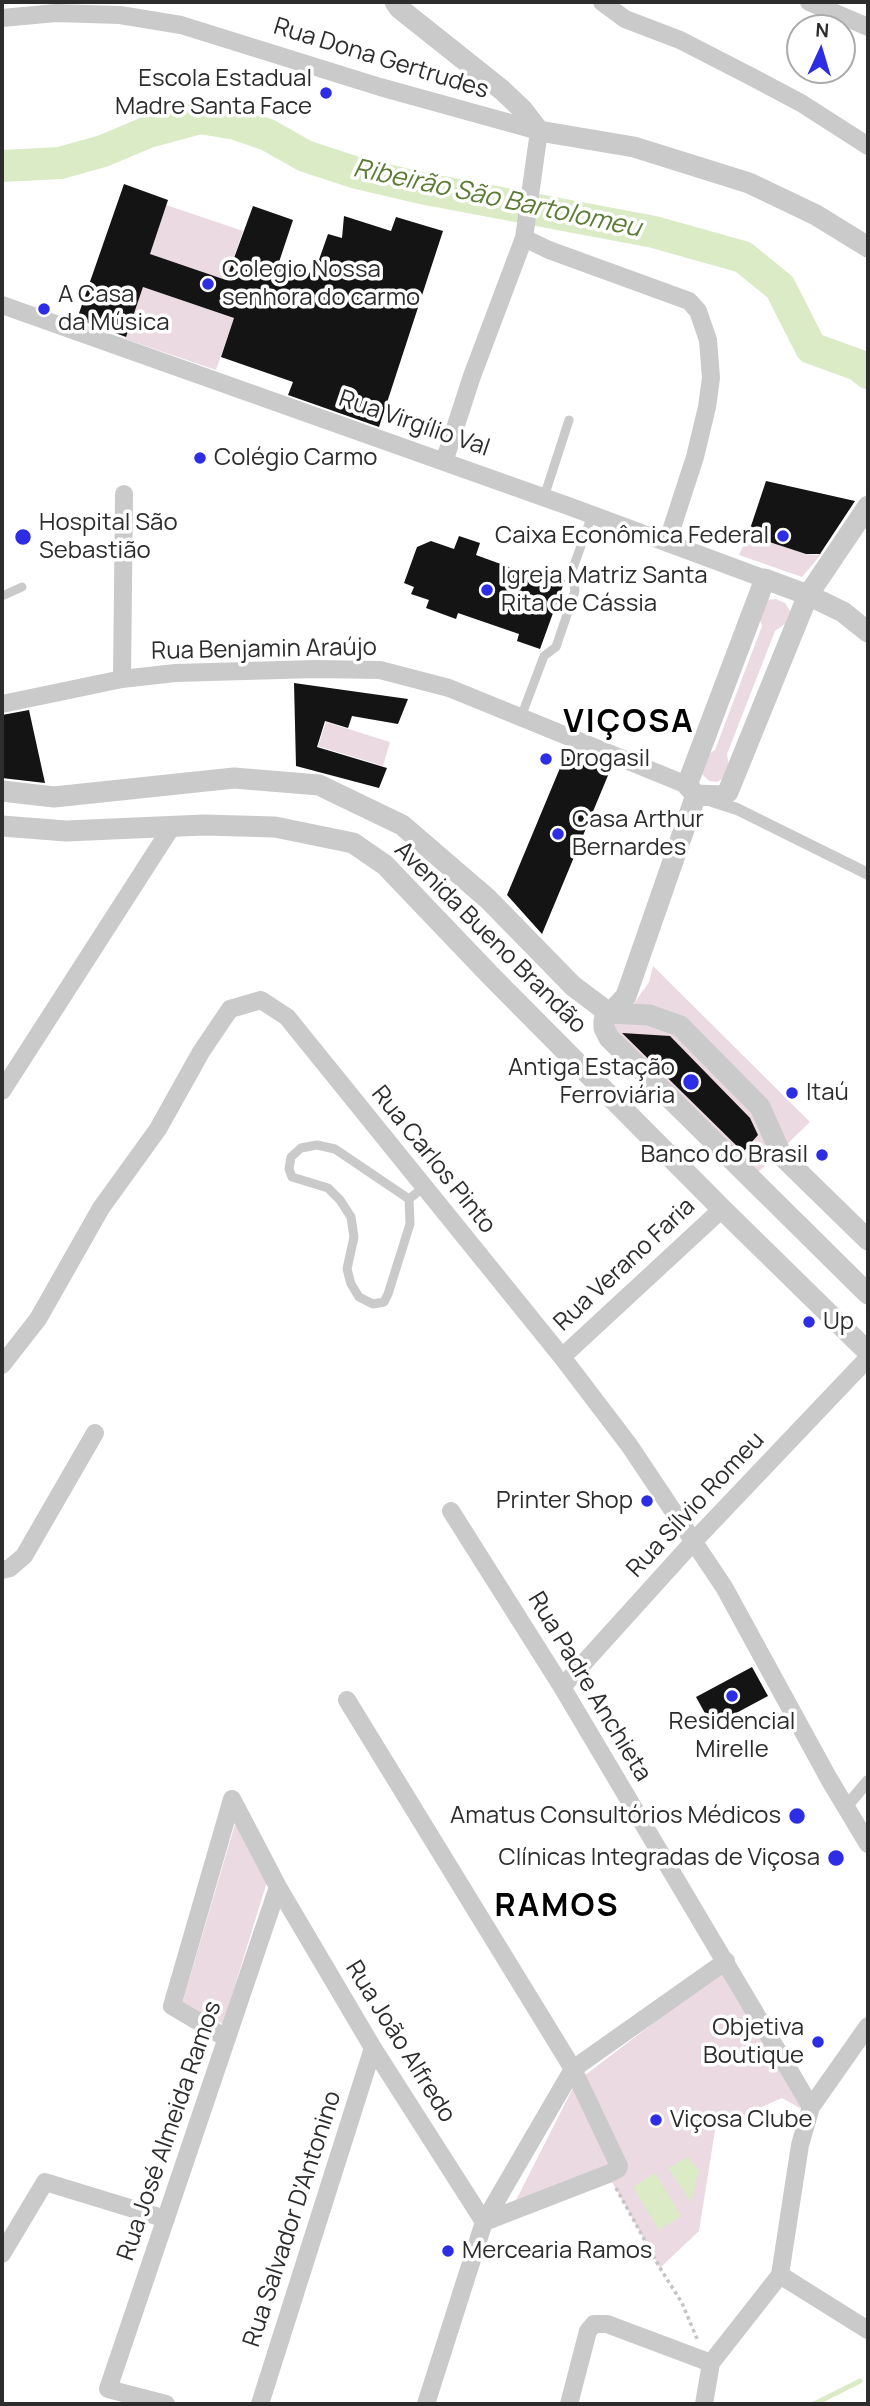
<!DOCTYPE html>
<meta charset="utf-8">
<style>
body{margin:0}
#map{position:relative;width:870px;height:2406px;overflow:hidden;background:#fff;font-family:Manrope,sans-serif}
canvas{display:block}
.frame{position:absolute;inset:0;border:4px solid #2d2d2d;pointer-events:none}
.north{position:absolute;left:786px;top:14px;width:70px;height:70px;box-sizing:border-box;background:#fff;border:2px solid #ababab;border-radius:50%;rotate:4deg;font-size:19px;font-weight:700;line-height:28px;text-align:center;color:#2d2d2d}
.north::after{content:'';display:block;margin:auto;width:24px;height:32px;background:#2d2de6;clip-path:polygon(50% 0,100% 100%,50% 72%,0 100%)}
</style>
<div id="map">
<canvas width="870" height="2406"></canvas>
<div class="frame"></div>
<div class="north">N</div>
</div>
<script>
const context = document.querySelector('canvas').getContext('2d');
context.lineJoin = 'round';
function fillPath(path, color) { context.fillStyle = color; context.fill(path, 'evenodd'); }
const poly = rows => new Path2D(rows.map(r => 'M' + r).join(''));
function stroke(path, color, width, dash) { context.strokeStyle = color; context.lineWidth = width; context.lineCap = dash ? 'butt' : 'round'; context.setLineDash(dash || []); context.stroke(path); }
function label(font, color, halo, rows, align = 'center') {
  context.font = font + ' Manrope,sans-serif'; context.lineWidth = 7; context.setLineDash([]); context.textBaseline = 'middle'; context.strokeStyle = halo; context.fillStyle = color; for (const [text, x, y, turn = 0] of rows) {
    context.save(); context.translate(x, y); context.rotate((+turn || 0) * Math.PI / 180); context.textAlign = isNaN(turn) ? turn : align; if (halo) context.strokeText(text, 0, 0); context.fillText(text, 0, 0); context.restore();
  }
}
fillPath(poly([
 [166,205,243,231,226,280,150,254],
 [143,287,234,318,216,370,125,339],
 [748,535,806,554,818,555,823,552,802,577,739,555],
 [776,599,785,603,790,611,785,624,775,631,727,754,729,766,724,778,717,782,709,781,700,772,704,757,715,750,762,626,758,615,767,600],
 [326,722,390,742,383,766,318,746],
 [653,966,810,1122,752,1178,606,1020,633,1005,649,982],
 [235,1824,267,1882,223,2024,182,2004],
 [723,1970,805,2111,782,2098,746,2114,750,2122,717,2118,699,2231,660,2268,607,2173,512,2208,576,2082]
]), '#ebdae2');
fillPath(poly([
 [688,2157,699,2171,691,2202,668,2168],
 [655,2173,681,2216,659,2230,633,2187]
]), '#daebc6');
stroke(poly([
 [814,2404,860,2381]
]), '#daebc6', 5);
stroke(poly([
 [2,166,60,163,103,151,148,132,200,118,236,124,268,135,305,156,357,173,421,188,654,232,743,257,780,287,811,348,858,365,868,373]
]), '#daebc6', 32);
fillPath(poly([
 [124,184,168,200,150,254,226,280,253,206,293,220,279,262,314,274,328,234,342,238,344,216,391,231,396,217,443,231,379,427,288,395,293,382,221,357,234,318,143,287,126,337,77,319],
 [766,481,855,501,820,554,806,554,748,535],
 [459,536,480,543,476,555,539,578,541,572,565,580,540,649,517,641,519,634,458,613,456,619,426,608,429,600,411,594,414,587,404,583,417,547,431,541,454,549],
 [294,683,408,699,398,724,352,716,348,728,325,721,317,747,387,768,379,788,296,766],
 [29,710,45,783,2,778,2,715],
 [565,756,609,773,542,934,507,895],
 [622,1033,670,1036,750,1118,758,1135,743,1152],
 [752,1667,768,1696,712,1726,696,1697]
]), '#141414');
stroke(poly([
 [616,2188,660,2268,682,2303,698,2341]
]), '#c4c4c4', 3.5, [3.5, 3.5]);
stroke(poly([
 [544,497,569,420],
 [2,596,22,587],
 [521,717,544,656,556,647,575,591,572,571,592,515],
 [409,1199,410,1224,388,1294,384,1302,373,1304,359,1297,351,1284,347,1269,354,1237,351,1217,340,1200,328,1188,292,1177,289,1169,291,1157,301,1148,317,1145,335,1149,409,1199,424,1187]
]), '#cacaca', 9);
stroke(poly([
 [712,801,737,809,868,874],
 [846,1807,868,1781]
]), '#cacaca', 12);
stroke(poly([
 [602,2,625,19,680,40,752,77,801,103,868,146],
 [809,2,868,27],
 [2,18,56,13,120,15,181,25,380,87,539,131,524,238,472,376,444,462],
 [524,238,549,250,689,301,698,311,708,340,711,378,707,407,695,457,667,543],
 [2,305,571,507,765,579],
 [122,679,124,494],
 [2,704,122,679,175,673,316,669,380,670,449,688,687,785],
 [2,1091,171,828],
 [562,1357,722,1209],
 [2,1365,38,1319,101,1208,158,1129,201,1052,230,1009,261,1000,287,1017,562,1357,629,1445,724,1587,829,1779,868,1844],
 [451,1511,562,1687,811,2107],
 [2,1570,10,1568,24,1556,95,1433],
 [562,1687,694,1541,868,1358],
 [347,1700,573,2069,619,2166,618,2169,608,2174,484,2222],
 [226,2038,172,2006,232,1799,278,1887,373,2048,484,2222],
 [2,2254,45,2182,166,2219],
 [780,2275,868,2330],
 [166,2404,108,2389,278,1887],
 [260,2404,373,2048],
 [426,2404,484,2222,573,2069,726,1961],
 [569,2404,588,2331,594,2324,607,2324,711,2363],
 [704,2404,711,2363,780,2275,800,2145,811,2107,868,2026]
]), '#cacaca', 18);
stroke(poly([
 [395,2,399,8,502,90,522,109,539,131,634,147,749,183,816,215,868,247],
 [868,506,808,595,728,792,722,796,696,795,687,785,765,579,808,595,843,612,868,632],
 [2,791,54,797,234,778,319,785,402,825,488,899,573,986,609,1013],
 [696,795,626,996,604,1020,604,1028,609,1038,868,1294],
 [2,826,66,831,204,825,275,827,353,843,385,865,491,976,722,1209,868,1352],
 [609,1013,649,1015,680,1026,760,1107,782,1156,868,1240]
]), '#cacaca', 21);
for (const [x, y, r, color] of [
 [326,93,7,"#2d2de6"],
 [208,284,7,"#2d2de6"],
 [44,309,7,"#2d2de6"],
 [200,458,7,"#2d2de6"],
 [783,536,7,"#2d2de6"],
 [23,537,9,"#2d2de6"],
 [487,590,7,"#2d2de6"],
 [546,759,7,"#2d2de6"],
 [558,834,7,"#2d2de6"],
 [691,1082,9,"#2d2de6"],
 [792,1093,7,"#2d2de6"],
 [822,1155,7,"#2d2de6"],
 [809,1322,7,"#2d2de6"],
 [647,1501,7,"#2d2de6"],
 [732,1696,7,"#2d2de6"],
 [797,1816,9,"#2d2de6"],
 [836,1858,9,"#2d2de6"],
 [818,2042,7,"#2d2de6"],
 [656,2120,7,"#2d2de6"],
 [448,2251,7,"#2d2de6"]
]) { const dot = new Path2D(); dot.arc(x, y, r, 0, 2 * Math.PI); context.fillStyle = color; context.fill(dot); stroke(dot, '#fff', 2.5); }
label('24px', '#2d2d2d', '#fff', [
 ["Rua Dona Gertrudes",381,59,17],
 ["Rua Virgílio Val",414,424,19],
 ["Rua Benjamin Araújo",264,650,-1],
 ["Avenida Bueno Brandão",490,938,45],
 ["Rua Carlos Pinto",433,1160,51],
 ["Rua Verano Faria",625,1265,-43],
 ["Rua Sílvio Romeu",696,1505,-47],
 ["Rua Padre Anchieta",589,1687,59],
 ["Rua João Alfredo",400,2042,58],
 ["Rua José Almeida Ramos",170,2131,-71],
 ["Rua Salvador D'Antonino",293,2219,-72]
]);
label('24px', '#2d2d2d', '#fff', [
 ["Escola Estadual",312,79,"right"],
 ["Madre Santa Face",312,107,"right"],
 ["Colegio Nossa",222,270],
 ["senhora do carmo",222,298],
 ["A Casa",58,295],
 ["da Música",58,323],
 ["Colégio Carmo",214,458],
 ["Hospital São",39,523],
 ["Sebastião",39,551],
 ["Caixa Econômica Federal",769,536,"right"],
 ["Igreja Matriz Santa",501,576],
 ["Rita de Cássia",501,604],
 ["Drogasil",560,759],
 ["Casa Arthur",572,820],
 ["Bernardes",572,848],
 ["Antiga Estação",675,1068,"right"],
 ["Ferroviária",675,1096,"right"],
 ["Itaú",806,1093],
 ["Banco do Brasil",808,1155,"right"],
 ["Up",823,1322],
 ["Printer Shop",633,1501,"right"],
 ["Residencial",732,1722,"center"],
 ["Mirelle",732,1750,"center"],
 ["Amatus Consultórios Médicos",781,1816,"right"],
 ["Clínicas Integradas de Viçosa",820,1858,"right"],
 ["Objetiva",804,2028,"right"],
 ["Boutique",804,2056,"right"],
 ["Viçosa Clube",670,2120],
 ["Mercearia Ramos",462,2251]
], 'left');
label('italic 26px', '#5b7c35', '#fff', [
 ["Ribeirão São Bartolomeu",497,199,12]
]);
context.letterSpacing = '2px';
label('bold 32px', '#000', '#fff', [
 ["VIÇOSA",629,723],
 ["RAMOS",557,1907]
]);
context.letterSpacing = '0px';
</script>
